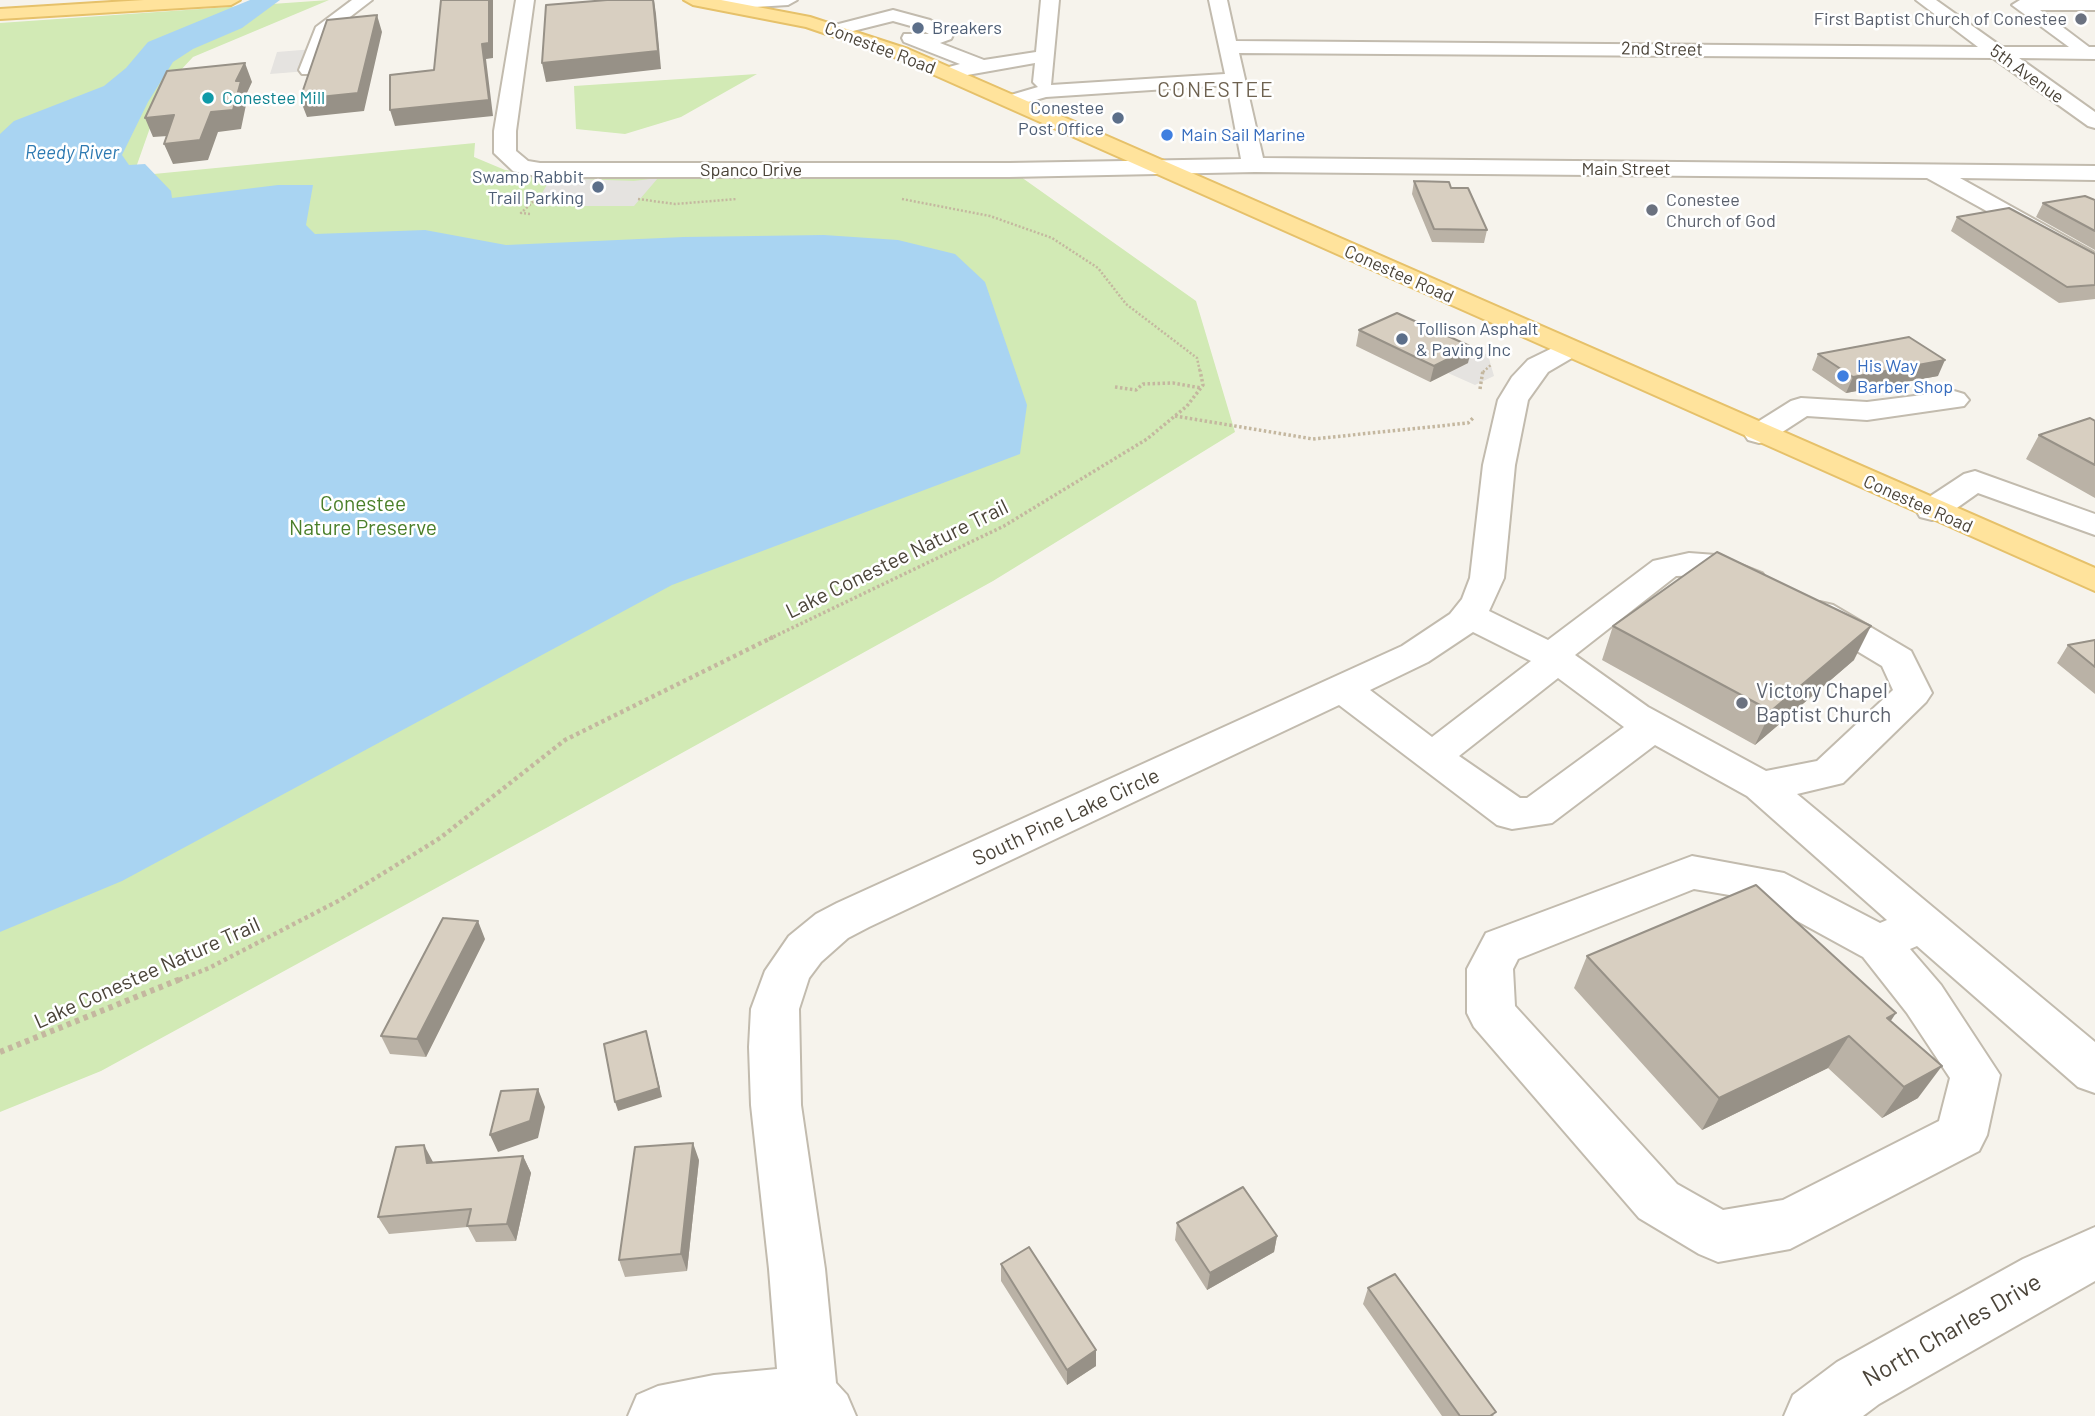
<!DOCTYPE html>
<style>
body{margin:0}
canvas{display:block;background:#f6f3ec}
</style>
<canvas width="2095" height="1416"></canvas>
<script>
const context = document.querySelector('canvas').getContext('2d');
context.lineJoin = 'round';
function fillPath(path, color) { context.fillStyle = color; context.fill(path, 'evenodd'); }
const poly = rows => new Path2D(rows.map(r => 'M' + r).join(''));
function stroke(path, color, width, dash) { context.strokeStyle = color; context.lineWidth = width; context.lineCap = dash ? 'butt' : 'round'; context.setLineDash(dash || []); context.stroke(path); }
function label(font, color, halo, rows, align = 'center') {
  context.font = font + ' Barlow,sans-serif'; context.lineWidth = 5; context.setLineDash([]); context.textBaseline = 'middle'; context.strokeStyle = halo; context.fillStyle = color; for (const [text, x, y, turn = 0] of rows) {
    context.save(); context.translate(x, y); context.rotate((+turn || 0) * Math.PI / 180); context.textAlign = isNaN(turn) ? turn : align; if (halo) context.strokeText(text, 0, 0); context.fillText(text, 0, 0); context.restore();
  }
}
fillPath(poly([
 [329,0,193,57,164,88,133,176,475,143,474,157,505,170,548,175,1021,177,1196,301,1235,432,993,581,548,827,101,1071,0,1112,0,23],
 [757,74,681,117,625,134,576,129,574,86]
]), '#d2eab5');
fillPath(poly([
 [326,48,321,70,270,74,277,52],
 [551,178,634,181,658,178,634,206,541,206,545,198,542,193],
 [1396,312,1488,355,1494,376,1475,385,1448,373,1468,363,1378,321]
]), '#e5e3e0');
fillPath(poly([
 [250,0,280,0,242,28,193,49,173,62,148,102,122,155,129,165,145,164,171,191,172,198,278,185,313,185,306,225,315,234,425,230,506,245,684,237,824,235,898,240,955,254,985,282,1027,405,1020,454,672,585,122,881,0,932,0,134,14,121,104,86,126,68,148,42]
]), '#a9d4f2');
const minor = poly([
 [352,0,372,0,333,30,316,74,302,74,299,70,316,27,352,0],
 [516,0,534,0,516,131,516,151,528,161,540,163,1009,163,1241,159,1227,85,1046,97,1011,107,1001,101,1004,97,1038,87,1033,82,1035,63,956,77,946,71,949,67,960,64,904,42,902,38,904,34,929,34,918,28,893,21,837,35,828,30,831,26,893,10,930,20,951,31,953,35,951,39,940,43,984,60,1036,52,1041,0,1059,0,1051,85,1225,74,1209,0,1227,0,1236,41,1978,47,1916,0,1936,0,2002,47,2069,47,2012,5,2020,0,2095,0,2095,10,2040,10,2089,47,2095,47,2095,59,2019,58,2095,112,2095,128,2088,126,1993,58,1239,53,1263,158,2095,166,2095,180,1960,178,2095,253,2095,271,1927,178,1255,172,1009,177,540,177,513,171,494,153,494,131,516,0],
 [715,0,797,0,788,5,721,9,712,4,715,0],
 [1567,341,1577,343,1581,349,1577,355,1548,372,1528,400,1515,465,1504,578,1489,611,1548,640,1653,561,1689,553,1716,555,1762,573,1767,580,1762,587,1750,590,1710,575,1676,576,1575,655,1648,707,1766,771,1817,761,1893,690,1882,666,1807,621,1802,613,1807,605,1820,602,1833,605,1911,651,1932,693,1926,702,1843,783,1797,794,2095,1042,2095,1093,2078,1087,1917,946,1910,949,1941,985,2000,1075,1987,1135,1979,1151,1790,1249,1718,1262,1699,1254,1639,1218,1474,1027,1467,1013,1467,969,1486,933,1692,856,1784,873,1880,923,1887,920,1747,796,1655,745,1552,823,1512,829,1497,825,1339,705,869,927,848,938,821,962,809,978,799,1009,801,1105,825,1269,836,1383,847,1395,856,1416,628,1416,637,1395,658,1386,714,1375,777,1369,769,1269,751,1105,749,1047,751,1009,765,971,789,936,816,914,837,903,1402,646,1450,614,1462,599,1470,578,1483,465,1498,400,1512,377,1528,360,1567,341],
 [1473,632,1531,661,1432,737,1370,690,1428,662,1473,632],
 [1558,678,1624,727,1527,798,1520,798,1459,756,1558,678],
 [1694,889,1759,900,1863,957,1907,1013,1950,1078,1939,1121,1783,1200,1723,1210,1677,1184,1515,1006,1513,969,1518,959,1694,889],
 [1954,391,1964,394,1969,400,1964,406,1867,420,1807,416,1770,440,1759,443,1748,440,1744,434,1748,428,1791,401,1801,398,1867,402,1954,391],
 [1975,471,2095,514,2095,535,1978,493,1944,517,1932,520,1920,517,1916,510,1920,503,1964,474,1975,471],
 [2095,1227,2095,1281,1879,1404,1863,1416,1784,1416,1793,1395,1837,1362,2023,1259,2095,1227]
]);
const major = poly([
 [144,0,240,0,231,5,0,19,0,9,144,0],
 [684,0,721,0,810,17,908,49,2095,568,2095,591,894,57,806,27,693,5,684,0]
]);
stroke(minor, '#c2bbae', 4);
stroke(major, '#e6c16a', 4);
stroke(poly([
 [638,199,675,204,737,199],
 [902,199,990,216,1052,238,1098,268,1126,304,1197,358,1200,372],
 [530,214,521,213,538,197],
 [1483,372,1492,364]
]), '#c4b79f', 2.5, [2, 2]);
stroke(poly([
 [1115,387,1136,390,1143,384,1173,383,1201,388],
 [1480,389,1483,370],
 [1175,416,1313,439,1468,423,1473,418],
 [769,639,1004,526,1147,439,1187,406,1203,385,1200,370]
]), '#c4b79f', 3.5, [2.5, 2.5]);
stroke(poly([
 [179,980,209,968,340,900,440,838,565,740,773,637]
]), '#c4b79f', 4.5, [3.5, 3.5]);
stroke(poly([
 [0,1052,183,978]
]), '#c4b79f', 6, [4.5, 4.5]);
fillPath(minor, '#fff');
fillPath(major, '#ffe39c');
fillPath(poly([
 [1414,181,1451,188,1487,230,1484,243,1432,242,1412,194],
 [2095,200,2095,250,2036,217,2043,203],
 [1957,217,2095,254,2095,299,2059,303,1951,231],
 [1359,330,1468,363,1430,382,1356,346],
 [1818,354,1938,376,1846,393,1812,370],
 [2095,421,2095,498,2026,459,2039,435],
 [1613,626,1854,660,1755,745,1602,660],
 [2095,640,2095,694,2057,663,2068,645],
 [485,939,426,1057,390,1054,381,1036],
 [1587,956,1891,1021,1918,1098,1882,1118,1828,1068,1702,1130,1574,988],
 [523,1156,531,1173,516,1241,476,1242,468,1227,389,1234,378,1217,433,1162],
 [699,1160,687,1271,625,1277,619,1260],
 [1177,1223,1277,1236,1274,1252,1207,1290,1175,1240],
 [1001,1264,1096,1366,1067,1385,1001,1281],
 [1368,1288,1494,1416,1442,1416,1363,1304]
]), '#bab2a6');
fillPath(poly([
 [489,0,493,0,493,58,486,59,493,116,395,126,390,110,482,44],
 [654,0,656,14,661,69,546,82,542,63],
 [377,15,382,32,364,111,307,117,300,99],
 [245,63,252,82,246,95,247,100,241,129,218,132,208,160,173,164,164,144,211,112,236,81],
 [174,115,182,135,153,137,145,118],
 [1472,347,1468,363,1430,382,1434,366],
 [1945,360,1938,376,1846,393,1853,377],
 [1871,626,1854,660,1755,745,1771,711],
 [478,921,485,939,426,1057,417,1039],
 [1896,1013,1875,1045,1887,1018],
 [646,1031,662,1097,618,1111,615,1102],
 [1849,1036,1828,1068,1702,1130,1719,1098],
 [1942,1066,1918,1098,1882,1118,1904,1087],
 [538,1089,545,1107,538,1138,498,1152,490,1135],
 [693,1143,699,1160,687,1271,681,1254],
 [424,1145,433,1162,427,1163],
 [523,1156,531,1173,516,1241,507,1224],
 [1277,1236,1274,1252,1207,1290,1210,1273],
 [1096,1350,1096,1366,1067,1385,1067,1370]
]), '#979187');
const building = poly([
 [441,0,489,0,489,43,482,44,489,100,390,110,390,75,434,70,441,0],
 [607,0,653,0,658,51,542,63,546,5,607,0],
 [377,15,358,93,300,99,327,20,377,15],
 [245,63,236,81,241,81,233,110,211,112,200,140,164,144,174,115,145,118,167,71,245,63],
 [1414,181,1449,182,1451,188,1468,188,1487,230,1434,229,1414,181],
 [2085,196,2095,200,2095,231,2043,203,2085,196],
 [2009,208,2095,254,2095,285,2067,287,1957,217,2009,208],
 [1397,313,1472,347,1434,366,1359,330,1397,313],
 [1909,337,1945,360,1853,377,1818,354,1909,337],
 [2090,418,2095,421,2095,465,2039,435,2090,418],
 [1717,552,1871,626,1771,711,1613,626,1717,552],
 [2095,640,2095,667,2068,645,2095,640],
 [1756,885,1896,1013,1887,1018,1942,1066,1904,1087,1849,1036,1719,1098,1587,956,1756,885],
 [443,918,478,921,417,1039,381,1036,443,918],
 [646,1031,659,1088,615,1102,604,1044,646,1031],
 [538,1089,530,1121,490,1135,501,1091,538,1089],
 [693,1143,681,1254,619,1260,635,1147,693,1143],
 [424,1145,427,1163,523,1156,507,1224,467,1226,471,1209,378,1217,396,1147,424,1145],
 [1243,1187,1277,1236,1210,1273,1177,1223,1243,1187],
 [1029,1247,1096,1350,1067,1370,1001,1264,1029,1247],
 [1395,1274,1496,1412,1490,1416,1460,1416,1368,1288,1395,1274]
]);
fillPath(building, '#d8cfc1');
stroke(building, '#979187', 2);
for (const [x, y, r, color] of [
 [2081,19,7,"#6b7280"],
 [918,28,7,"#5c6f8a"],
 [208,98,7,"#0f9aa8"],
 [1118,118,7,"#5c6f8a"],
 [1167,135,7,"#3f7fe0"],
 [598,187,7,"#5c6f8a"],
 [1652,210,7,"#6b7280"],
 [1402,339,7,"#5c6f8a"],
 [1843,376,7,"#3f7fe0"],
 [1742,703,7,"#6b7280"]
]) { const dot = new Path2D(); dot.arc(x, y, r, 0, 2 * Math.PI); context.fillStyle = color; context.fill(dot); stroke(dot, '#fff', 2.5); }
label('18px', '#5b616d', '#fff', [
 ["First Baptist Church of Conestee",2067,19],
 ["Conestee",1666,200,"left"],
 ["Church of God",1666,221,"left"]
], 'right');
label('18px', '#4e5e75', '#fff', [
 ["Breakers",932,28],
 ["Conestee",1104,108,"right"],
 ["Post Office",1104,129,"right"],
 ["Swamp Rabbit",584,177,"right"],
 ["Trail Parking",584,198,"right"],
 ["Tollison Asphalt",1416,329],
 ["& Paving Inc",1416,350]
], 'left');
label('18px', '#4b4439', '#fff', [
 ["Conestee Road",880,48,21],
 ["2nd Street",1662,49,1],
 ["5th Avenue",2027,74,36],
 ["Main Street",1626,169],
 ["Spanco Drive",751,170],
 ["Conestee Road",1399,274,24],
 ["Conestee Road",1918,504,24]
]);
label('18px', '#0d838f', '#fff', [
 ["Conestee Mill",222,98]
], 'left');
label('18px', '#366cbe', '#fff', [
 ["Main Sail Marine",1181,135],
 ["His Way",1857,366],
 ["Barber Shop",1857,387]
], 'left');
label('italic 19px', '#2e7ab2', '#fff', [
 ["Reedy River",72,153]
]);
context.letterSpacing = '2px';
label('21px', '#6e6250', '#fff', [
 ["CONESTEE",1216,90]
]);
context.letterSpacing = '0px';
label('21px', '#4a7f2a', '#fff', [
 ["Conestee",363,504],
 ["Nature Preserve",363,528]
]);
label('21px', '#4b4439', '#fff', [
 ["Lake Conestee Nature Trail",897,559,-26],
 ["South Pine Lake Circle",1066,817,-25],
 ["Lake Conestee Nature Trail",147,973,-24]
]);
label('21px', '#5b616d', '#fff', [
 ["Victory Chapel",1756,691],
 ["Baptist Church",1756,715]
], 'left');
label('24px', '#4b4439', '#fff', [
 ["North Charles Drive",1952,1330,-30]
]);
</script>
